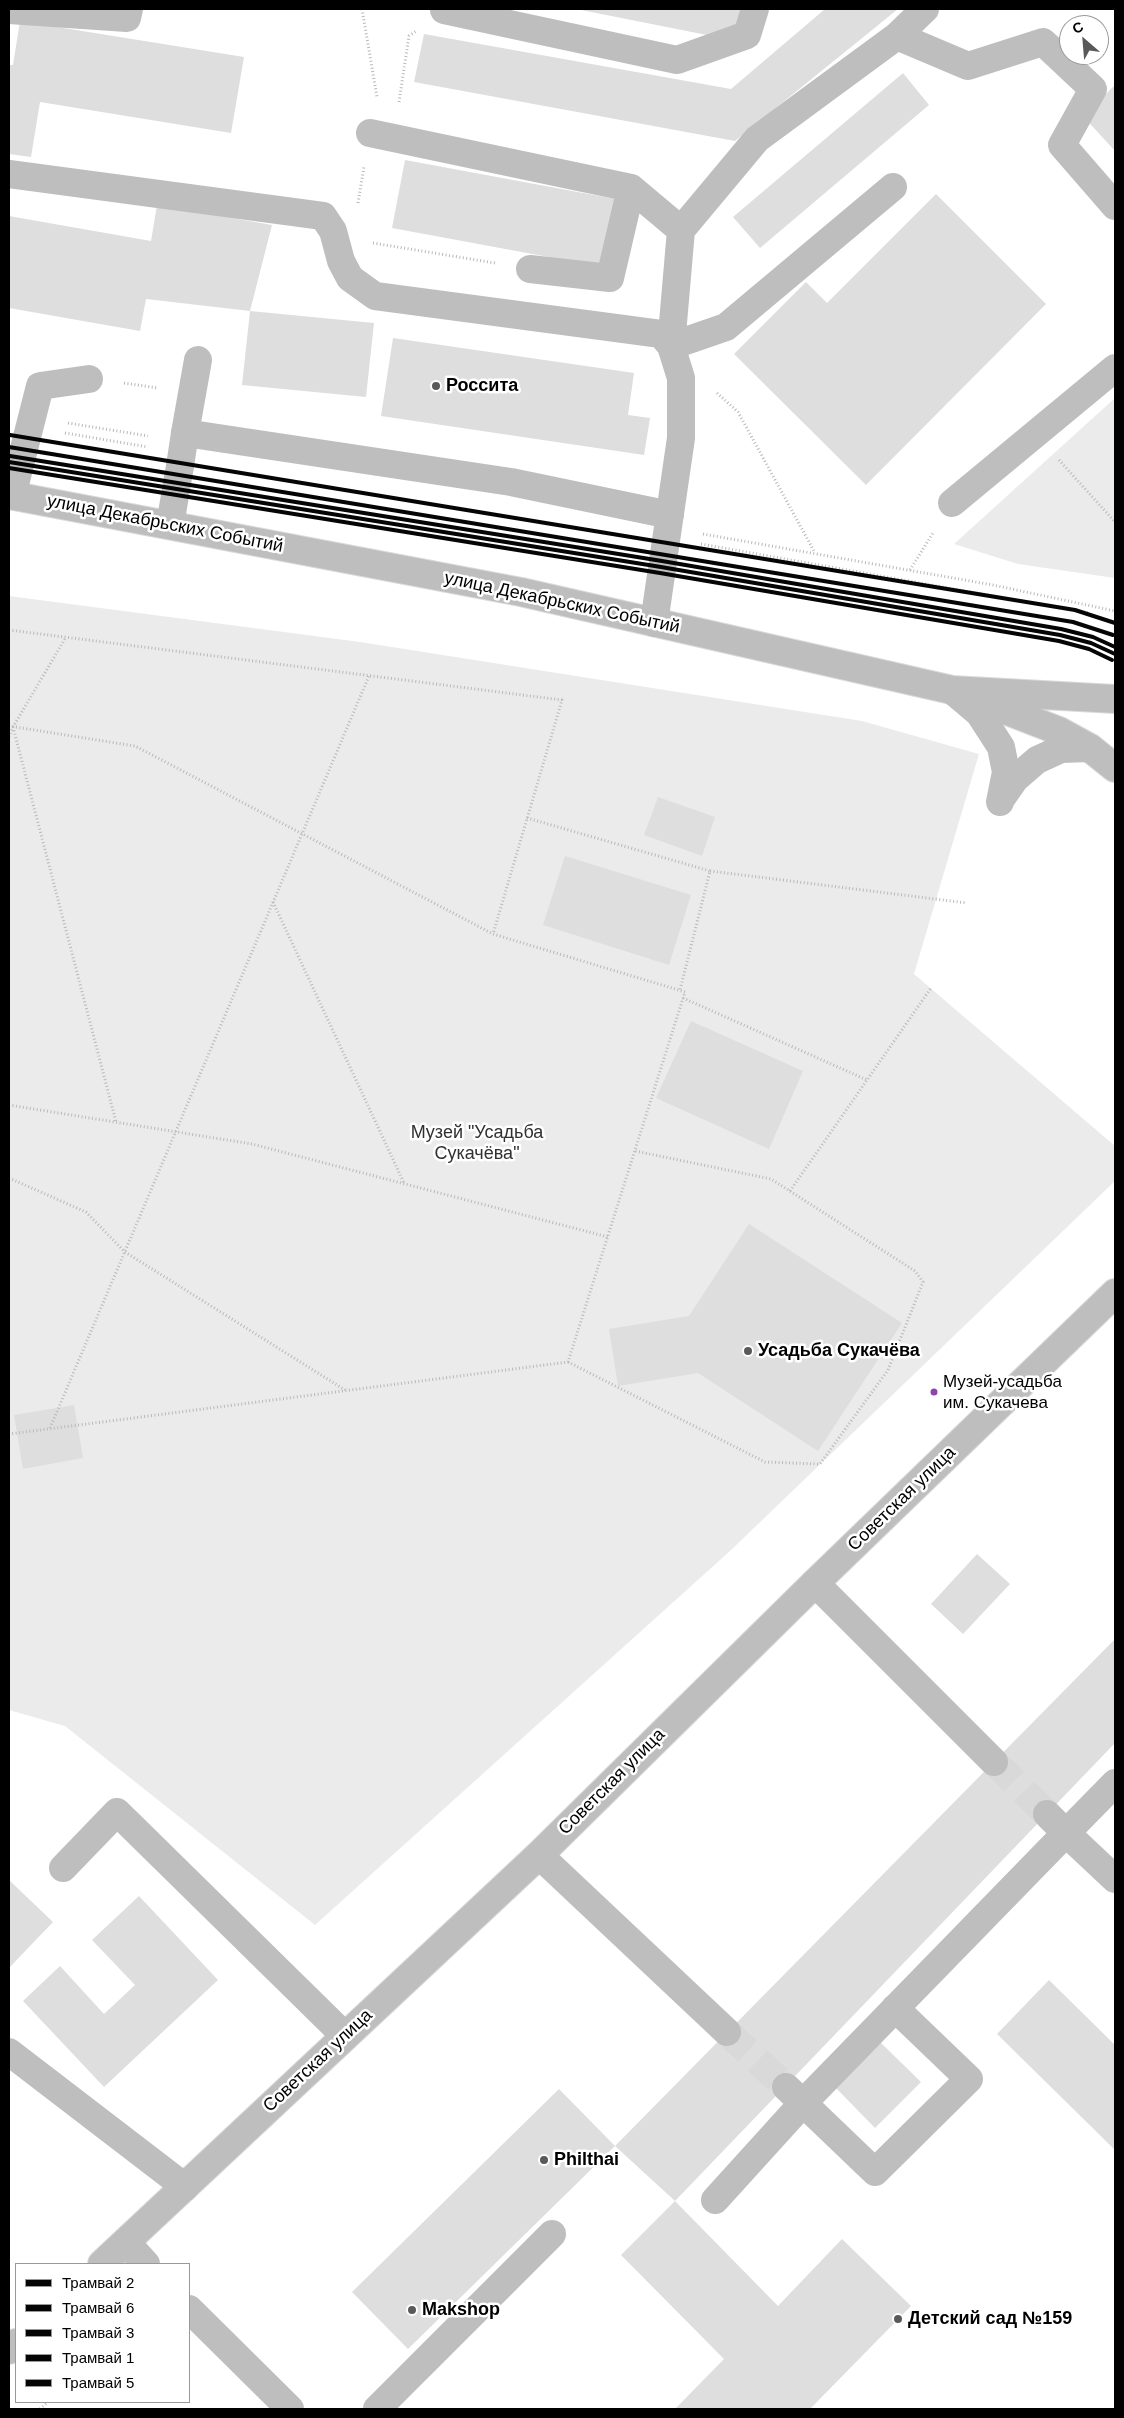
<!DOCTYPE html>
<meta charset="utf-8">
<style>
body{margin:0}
#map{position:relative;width:1124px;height:2418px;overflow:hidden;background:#fff;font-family:Helvetica,sans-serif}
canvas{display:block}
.frame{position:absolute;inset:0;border:10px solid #000;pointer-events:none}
.legend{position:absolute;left:15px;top:2263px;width:175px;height:140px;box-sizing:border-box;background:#fff;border:1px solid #999;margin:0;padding:6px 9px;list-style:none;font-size:15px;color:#000}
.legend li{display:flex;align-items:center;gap:10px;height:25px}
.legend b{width:25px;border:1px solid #999}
.north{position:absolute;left:1059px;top:15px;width:50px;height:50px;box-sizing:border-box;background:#fff;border:1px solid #999;border-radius:50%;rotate:333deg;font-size:14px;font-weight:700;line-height:20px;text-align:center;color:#000}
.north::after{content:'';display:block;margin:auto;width:18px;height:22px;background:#595959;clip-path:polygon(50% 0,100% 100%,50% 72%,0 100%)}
</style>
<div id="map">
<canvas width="1124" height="2418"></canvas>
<div class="frame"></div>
<ul class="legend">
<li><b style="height:6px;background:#050505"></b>Трамвай 2</li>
<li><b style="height:6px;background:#050505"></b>Трамвай 6</li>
<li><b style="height:6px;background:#050505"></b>Трамвай 3</li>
<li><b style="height:6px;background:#050505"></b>Трамвай 1</li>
<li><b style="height:6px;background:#050505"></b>Трамвай 5</li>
</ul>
<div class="north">С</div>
</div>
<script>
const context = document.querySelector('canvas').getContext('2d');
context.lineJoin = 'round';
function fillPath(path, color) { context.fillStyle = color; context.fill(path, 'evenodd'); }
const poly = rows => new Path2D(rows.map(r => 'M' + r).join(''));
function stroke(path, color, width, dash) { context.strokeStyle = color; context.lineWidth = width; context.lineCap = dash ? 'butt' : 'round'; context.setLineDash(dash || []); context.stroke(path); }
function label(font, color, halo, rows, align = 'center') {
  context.font = font + ' Helvetica,sans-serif'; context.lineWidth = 5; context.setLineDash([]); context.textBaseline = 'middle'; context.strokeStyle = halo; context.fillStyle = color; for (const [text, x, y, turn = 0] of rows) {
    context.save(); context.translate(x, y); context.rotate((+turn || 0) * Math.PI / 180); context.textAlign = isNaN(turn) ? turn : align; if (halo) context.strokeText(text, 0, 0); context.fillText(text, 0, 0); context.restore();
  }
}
fillPath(poly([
 [1115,398,1115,578,1018,564,954,544],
 [9,596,360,642,862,721,979,754,914,974,1115,1146,1115,1181,730,1551,315,1925,65,1726,9,1710]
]), '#ebebeb');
fillPath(poly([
 [576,9,765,9,732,40],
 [825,9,898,9,735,141,414,82,424,34,731,89],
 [20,21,244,57,231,133,40,102,31,157,9,154,9,65,13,65],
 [903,73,929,105,760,248,733,217],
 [1115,85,1115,151,1083,116],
 [405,160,621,200,608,268,392,228],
 [936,194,1046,304,866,485,734,354,806,282,827,303],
 [157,205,272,225,250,311,146,299,140,331,9,308,9,216,151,241],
 [250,311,374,323,366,397,242,385],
 [393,338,634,373,628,415,650,418,644,455,381,416],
 [658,797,715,817,702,856,644,835],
 [565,856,691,895,669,965,543,925],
 [691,1021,803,1071,769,1149,656,1098],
 [749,1224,902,1323,818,1451,698,1373,618,1386,609,1329,689,1316],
 [74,1405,83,1458,23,1469,14,1415],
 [977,1554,1010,1584,963,1634,931,1604],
 [1115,1639,1115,1743,675,2201,778,2306,842,2239,911,2306,810,2409,675,2409,724,2359,621,2255,675,2201,615,2146],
 [9,1880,53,1922,9,1968],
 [139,1896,218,1980,104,2087,23,2001,60,1966,104,2014,135,1985,92,1940],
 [1049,1980,1115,2045,1115,2150,997,2034],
 [880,2042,921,2082,875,2128,836,2088],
 [559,2089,615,2146,408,2349,352,2292]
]), '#dedede');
stroke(poly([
 [994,1762,1047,1814],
 [727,2032,786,2087]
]), '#d9d9d9', 28, [28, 14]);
const major = poly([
 [9,495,521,592,952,690,1115,699],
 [979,700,1059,731,1090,748,1115,768],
 [102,2264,539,1855,815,1583,1115,1293],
 [9,2350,16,2343]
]);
stroke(major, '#dbdbdb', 30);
stroke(poly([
 [362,9,377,97],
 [399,102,409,36,416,31],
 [358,203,364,167],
 [373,243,495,263],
 [124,383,158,388],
 [717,393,738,412,815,553],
 [68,423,148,436],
 [65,433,148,447],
 [1059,460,1115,522],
 [703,534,993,585,1115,611],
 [701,544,1089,613],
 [910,570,933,533],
 [9,630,562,700,493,934],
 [9,726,135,746,493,934,685,992,568,1362,9,1434],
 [13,727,116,1122],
 [9,737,13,727,66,637],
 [527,818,710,871,680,990],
 [710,871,967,903],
 [273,902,404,1183],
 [683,998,867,1080],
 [9,1105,252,1144,608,1237],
 [9,1178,86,1212,125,1252,345,1390],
 [790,1191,931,988],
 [568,1362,765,1462,820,1464,888,1370,923,1282,915,1271,771,1179,635,1151],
 [50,1428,369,676],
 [40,2409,48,2402]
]), '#b9b9b9', 3, [1, 2.5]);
stroke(poly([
 [9,10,127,18,129,9],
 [444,10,677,60,747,35,755,9],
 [897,36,925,9],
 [370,133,631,188,681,230,671,346,726,327,893,187],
 [9,174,323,216,333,231,341,261,350,278,375,296,661,334,671,346,681,378,681,438,654,623],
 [681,230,757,139,897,36,968,66,1043,42,1093,89,1062,145,1115,206],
 [530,269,610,278,631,188],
 [198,360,185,433,511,482,670,515],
 [12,496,40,386,89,379],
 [952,503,1115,368],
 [170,525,180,466],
 [953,691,979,713,1001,747,1006,772,1000,802],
 [1001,799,1015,779,1037,760,1061,749,1090,748],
 [815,1583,994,1762],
 [1115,1783,1066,1833,1115,1879],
 [539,1855,727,2032],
 [63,1868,117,1812,345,2036],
 [9,2052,185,2187],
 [786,2087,803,2103,1066,1833,1047,1814],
 [715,2200,803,2103,875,2172,969,2079,895,2008],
 [126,2242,146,2264],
 [189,2309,290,2409],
 [377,2409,552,2234]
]), '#bebebe', 28);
stroke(major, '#bebebe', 28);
stroke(poly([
 [180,466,185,433]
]), '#bebebe', 28);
stroke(poly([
 [9,462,661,567,1060,635,1091,643,1115,654]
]), '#050505', 4);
stroke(poly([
 [9,468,660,573,1059,641,1089,649,1112,660]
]), '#050505', 4);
stroke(poly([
 [10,456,662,561,1061,629,1093,637,1115,647]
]), '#050505', 4);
stroke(poly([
 [9,447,1073,622,1113,635]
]), '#050505', 4);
stroke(poly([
 [10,435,1075,610,1115,623]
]), '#050505', 4);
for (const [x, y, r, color] of [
 [436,386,5,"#595959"],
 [748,1351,5,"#595959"],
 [934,1392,4.5,"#8e44ad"],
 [544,2160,5,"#595959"],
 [412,2310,5,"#595959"],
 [898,2319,5,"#595959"]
]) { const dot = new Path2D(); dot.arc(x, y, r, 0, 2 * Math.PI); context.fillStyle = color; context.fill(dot); stroke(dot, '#fff', 2); }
label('17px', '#000', '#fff', [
 ["Музей-усадьба",943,1382],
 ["им. Сукачева",943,1403]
], 'left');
label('bold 18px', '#000', '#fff', [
 ["Россита",446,386],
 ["Усадьба Сукачёва",758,1351],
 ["Philthai",554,2160],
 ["Makshop",422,2310],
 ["Детский сад №159",908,2319]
], 'left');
label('18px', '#000', '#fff', [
 ["улица Декабрьских Событий",165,524,11],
 ["улица Декабрьских Событий",562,603,12],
 ["Советская улица",902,1499,-44],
 ["Советская улица",612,1782,-45],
 ["Советская улица",318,2061,-43]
]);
label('18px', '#313131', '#fff', [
 ["Музей \"Усадьба",477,1133],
 ["Сукачёва\"",477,1154]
]);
</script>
